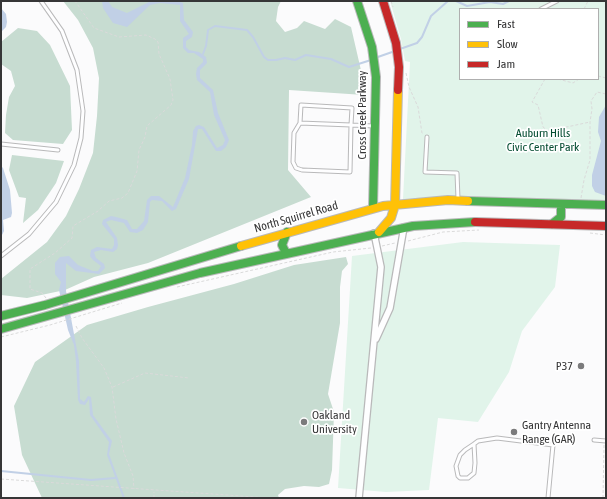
<!DOCTYPE html>
<style>
body{margin:0}
#map{position:relative;width:607px;height:499px;overflow:hidden;background:#fbfbfc;font-family:"Asap Condensed",sans-serif}
canvas{display:block}
.frame{position:absolute;inset:0;border:2px solid #363637;pointer-events:none}
.legend{position:absolute;left:459px;top:8px;width:140px;height:72px;box-sizing:border-box;background:#fff;border:1px solid #afafaf;margin:0;padding:5px 7px;list-style:none;font-size:12px;color:#363637}
.legend li{display:flex;align-items:center;gap:8px;height:20px}
.legend b{width:20px;border:1px solid #afafaf}
</style>
<div id="map">
<canvas width="607" height="499"></canvas>
<div class="frame"></div>
<ul class="legend">
<li><b style="height:5px;background:#4caf50"></b>Fast</li>
<li><b style="height:5px;background:#ffc107"></b>Slow</li>
<li><b style="height:5px;background:#c62828"></b>Jam</li>
</ul>
</div>
<script>
const context = document.querySelector('canvas').getContext('2d');
context.lineJoin = 'round';
function fillPath(path, color) { context.fillStyle = color; context.fill(path, 'evenodd'); }
const poly = rows => new Path2D(rows.map(r => 'M' + r).join(''));
function stroke(path, color, width, dash) { context.strokeStyle = color; context.lineWidth = width; context.lineCap = dash ? 'butt' : 'round'; context.setLineDash(dash || []); context.stroke(path); }
function label(font, color, halo, rows, align = 'center') {
  context.font = font + ' "Asap Condensed",sans-serif'; context.lineWidth = 3.5; context.setLineDash([]); context.textBaseline = 'middle'; context.strokeStyle = halo; context.fillStyle = color; for (const [text, x, y, turn = 0] of rows) {
    context.save(); context.translate(x, y); context.rotate((+turn || 0) * Math.PI / 180); context.textAlign = isNaN(turn) ? turn : align; if (halo) context.strokeText(text, 0, 0); context.fillText(text, 0, 0); context.restore();
  }
}
fillPath(poly([
 [390,1,606,1,606,202,456,197,403,199,410,62,405,61,401,39],
 [460,9,598,9,598,79,460,79],
 [463,242,560,245,555,287,522,331,509,372,478,422,438,418,429,490,386,492,338,488,352,256]
]), '#e1f4ea');
fillPath(poly([
 [63,1,281,1,278,7,276,21,285,32,297,28,304,21,325,29,335,19,351,27,363,79,364,95,289,90,288,170,311,197,148,263,94,277,65,290,27,298,1,295,1,279,47,242,66,216,79,189,93,153,97,116,99,78,93,48,78,20],
 [18,28,37,31,50,45,70,86,72,130,63,144,13,140,5,133,6,115,9,97,15,86,11,71,1,64,1,42],
 [12,155,64,161,56,183,38,210,23,223,26,198,19,197,9,170],
 [346,257,348,264,342,271,340,287,340,323,328,394,334,412,332,470,329,484,319,487,304,486,285,489,278,495,279,498,42,498,22,455,14,406,35,362,87,325,148,307,234,284,294,265]
]), '#c7dcd1');
fillPath(poly([
 [102,1,108,1,112,7,127,13,151,1,178,1,183,3,184,20,193,32,192,37,186,41,186,47,189,50,199,52,206,57,207,63,200,70,200,78,213,90,218,113,229,140,226,147,221,151,216,151,202,129,198,129,189,179,176,209,172,211,162,201,152,200,150,202,148,222,143,230,137,233,130,232,124,223,111,220,106,222,117,238,118,245,117,249,113,252,101,250,94,252,96,258,104,264,105,268,99,274,76,271,66,263,66,291,79,361,80,399,84,402,88,396,91,397,93,415,112,441,109,454,125,498,123,498,107,455,109,442,90,415,89,399,85,405,80,404,78,400,76,361,74,345,68,330,59,290,61,282,55,274,55,263,60,257,69,256,78,265,93,271,98,271,101,266,93,260,90,256,91,250,97,247,112,249,114,245,114,239,102,224,103,220,111,216,116,217,127,220,132,229,137,229,144,221,147,200,151,196,159,196,173,207,185,178,192,145,193,131,196,126,199,125,204,127,217,148,223,145,225,140,214,115,210,92,197,80,196,74,197,68,203,62,203,59,194,53,188,53,183,48,183,38,189,34,180,21,180,5,160,3,150,5,127,27,113,23,103,8],
 [1,8,6,14,7,22,6,27,1,32],
 [606,105,606,196,595,192,592,186,592,175,601,141,598,132,599,117],
 [1,166,3,168,10,190,12,213,11,217,3,220,4,231,1,237]
]), '#c1d0e6');
stroke(poly([
 [456,1,467,6,490,2,503,4,509,1],
 [400,49,417,43,422,37,431,16,448,1],
 [203,54,206,46,208,30,215,26,247,30,253,37,264,57,268,60,276,60,285,58,295,60,306,55,331,59,349,67,371,60],
 [375,58,395,51],
 [1,471,91,480,115,478]
]), '#c1d0e6', 2);
const lane = poly([
 [541,9,557,1],
 [300,123,351,125,352,108,301,105,300,123,294,133,293,162,296,168,302,170,350,172,351,125,374,126],
 [427,137,425,172,457,173,458,199],
 [1,144,58,150],
 [1,256,29,234,56,202,74,165,81,138,83,111,77,70,62,31,41,1],
 [594,440,606,441],
 [474,444,475,463,474,473,468,478,460,478,458,476,456,466,460,455,465,450,474,444,478,441,497,438,553,445,548,498]
]);
const street = poly([
 [376,339,390,308,404,227],
 [359,498,381,267,374,233]
]);
const fast = poly([
 [357,1,372,47,376,77,373,208],
 [468,201,606,205],
 [552,224,561,217,561,204],
 [286,253,282,245,287,232],
 [1,316,45,305,241,246],
 [1,329,200,273,413,226,475,222]
]);
const slow = poly([
 [379,232,391,218,395,205,398,90],
 [241,246,383,206,448,200,468,201]
]);
const jam = poly([
 [383,1,396,43,399,67,398,90],
 [475,222,606,226]
]);
stroke(lane, '#b9b9ba', 5);
stroke(street, '#b9b9ba', 8);
stroke(fast, '#b9b9ba', 10);
stroke(slow, '#b9b9ba', 10);
stroke(jam, '#b9b9ba', 10);
stroke(poly([
 [391,1,393,7],
 [584,9,588,1],
 [406,73,409,87,418,107,422,133,423,134],
 [598,76,606,78],
 [545,79,532,102,538,105,543,127,548,131,590,122],
 [558,79,573,83,579,79],
 [581,198,584,180,590,160,590,122,592,109,591,101,597,92,606,94],
 [590,233,606,235],
 [408,241,443,232,479,230],
 [382,246,395,243],
 [177,287,333,252,371,248],
 [46,298,42,293,30,289,30,269,55,253,72,238,73,226,98,211,109,201,122,198,128,193,137,171,139,150,145,137,147,126,171,105,173,100,170,79,159,54,158,42,155,39,146,35,119,37,94,28,75,1],
 [76,326,82,338,104,368,112,387,116,419,124,453,133,476,134,489],
 [1,337,50,325,122,303],
 [113,387,145,373,189,378],
 [1,479,269,498],
 [154,498,154,492],
 [603,498,604,445]
]), '#dadada', 1, [3, 2]);
stroke(lane, '#fefeff', 3);
stroke(street, '#fefeff', 5.5);
stroke(fast, '#4caf50', 8);
stroke(slow, '#ffc107', 8);
stroke(jam, '#c62828', 8);
for (const [x, y, r, color] of [
 [581,366,4,"#7b7b7c"],
 [304,422,4,"#7b7b7c"],
 [514,432,4,"#7b7b7c"]
]) { const dot = new Path2D(); dot.arc(x, y, r, 0, 2 * Math.PI); context.fillStyle = color; context.fill(dot); stroke(dot, '#fff', 1.5); }
label('12px', '#363637', '#fff', [
 ["Cross Creek Parkway",362,115,-90],
 ["North Squirrel Road",296,217,-16]
]);
label('12px', '#044c31', '#fff', [
 ["Auburn Hills",543,133],
 ["Civic Center Park",543,147]
]);
label('12px', '#363637', '#fff', [
 ["P37",573,366,"right"],
 ["Oakland",312,415],
 ["University",312,429],
 ["Gantry Antenna",522,425],
 ["Range (GAR)",522,439]
], 'left');
</script>
